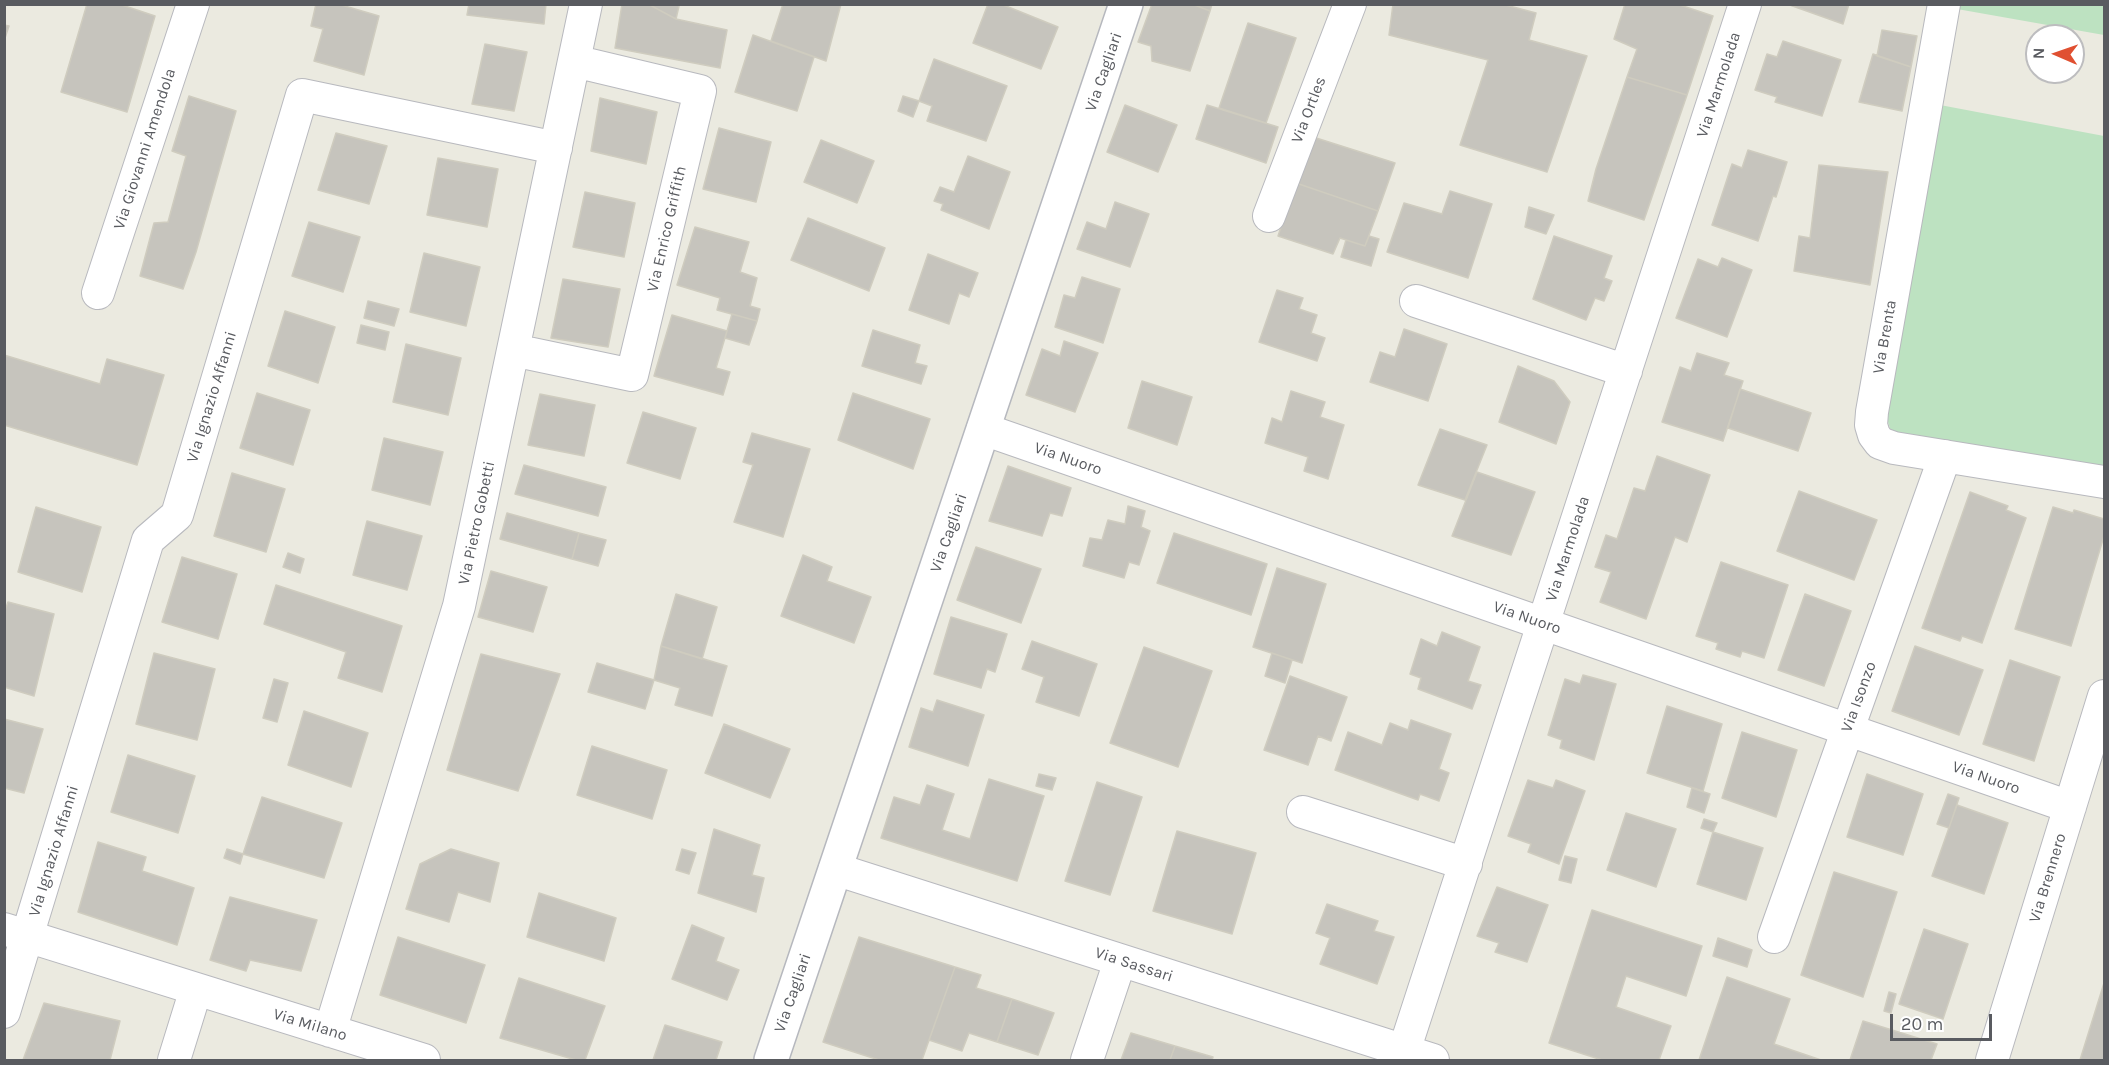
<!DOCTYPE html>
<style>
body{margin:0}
#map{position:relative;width:2109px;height:1065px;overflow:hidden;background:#ebeae0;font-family:Karla,sans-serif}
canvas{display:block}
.frame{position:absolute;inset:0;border:6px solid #595b60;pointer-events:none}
.north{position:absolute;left:2025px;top:24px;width:60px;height:60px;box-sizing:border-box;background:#fff;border:2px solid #bdbdbf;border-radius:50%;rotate:272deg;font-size:16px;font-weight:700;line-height:24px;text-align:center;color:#595b60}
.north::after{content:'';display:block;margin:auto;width:21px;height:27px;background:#e05031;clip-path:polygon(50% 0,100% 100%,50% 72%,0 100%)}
.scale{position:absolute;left:1890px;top:1014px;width:102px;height:27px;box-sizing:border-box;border:3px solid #595b60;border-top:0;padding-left:8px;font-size:18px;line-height:21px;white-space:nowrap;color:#595b60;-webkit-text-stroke:4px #fff;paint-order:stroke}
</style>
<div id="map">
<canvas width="2109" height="1065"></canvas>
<div class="frame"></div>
<div class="north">N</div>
<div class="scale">20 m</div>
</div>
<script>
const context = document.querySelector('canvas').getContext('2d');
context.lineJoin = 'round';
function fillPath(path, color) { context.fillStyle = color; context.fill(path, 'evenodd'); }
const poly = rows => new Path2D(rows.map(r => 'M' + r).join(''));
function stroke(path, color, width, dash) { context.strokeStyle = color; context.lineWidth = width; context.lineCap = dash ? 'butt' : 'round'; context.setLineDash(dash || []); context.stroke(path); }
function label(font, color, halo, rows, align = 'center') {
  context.font = font + ' Karla,sans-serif'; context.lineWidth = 6; context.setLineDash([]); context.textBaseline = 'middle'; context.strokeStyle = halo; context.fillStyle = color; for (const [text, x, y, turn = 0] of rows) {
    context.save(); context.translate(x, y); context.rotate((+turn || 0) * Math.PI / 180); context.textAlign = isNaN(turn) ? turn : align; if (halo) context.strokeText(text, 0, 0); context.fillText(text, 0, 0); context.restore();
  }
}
fillPath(poly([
 [1957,4,2104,5,2104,35,1957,9],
 [1940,105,2104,136,2104,467,1891,431,1885,413]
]), '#bde2c1');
const building = poly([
 [87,4,119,4,155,16,127,112,61,92,87,4],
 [316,4,338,4,379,16,364,75,314,61,323,29,311,26,316,4],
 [469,4,546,4,544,24,467,15,469,4],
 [622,4,648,4,676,19,727,30,720,68,615,48,622,4],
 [648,4,676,4,679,6,676,19,648,4],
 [783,4,841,4,826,61,771,41,783,4],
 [988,4,1001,4,1058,27,1041,69,973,43,988,4],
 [1152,4,1192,4,1210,11,1190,71,1152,61,1151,46,1138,42,1152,4],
 [1192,4,1212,4,1210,11,1192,4],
 [1393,4,1502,4,1536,13,1529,40,1587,56,1547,172,1460,145,1488,60,1389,35,1393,4],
 [1625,4,1677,4,1713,16,1687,95,1627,77,1637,49,1614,39,1625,4],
 [1787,4,1849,4,1843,24,1787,4],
 [1248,23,1296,38,1266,123,1219,108,1248,23],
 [4,25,9,26,4,41,4,25],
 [1882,30,1917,36,1911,67,1877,56,1882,30],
 [753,35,814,57,797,111,735,92,753,35],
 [1783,41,1841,60,1822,116,1775,102,1777,97,1755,90,1767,54,1777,57,1783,41],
 [485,44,527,52,514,111,472,104,485,44],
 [1873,54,1911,67,1902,111,1859,102,1873,54],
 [934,59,1007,86,986,141,927,121,932,106,919,101,934,59],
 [1627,77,1687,95,1644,220,1588,201,1596,169,1627,77],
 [189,96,236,111,196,252,183,289,140,276,154,223,168,222,186,156,172,151,189,96],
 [903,96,919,101,913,117,898,111,903,96],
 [600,98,657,112,646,164,591,151,600,98],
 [1125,105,1177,125,1158,172,1107,152,1125,105],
 [1207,105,1278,127,1266,163,1196,139,1207,105],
 [719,128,771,142,756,202,703,189,719,128],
 [336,133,387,146,369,204,318,190,336,133],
 [1313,137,1395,163,1378,211,1296,183,1313,137],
 [821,140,874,161,857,203,804,182,821,140],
 [1748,150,1787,162,1776,197,1773,196,1758,241,1712,225,1732,164,1742,168,1748,150],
 [968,156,1010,172,989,229,941,210,943,204,934,201,940,187,954,192,968,156],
 [438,158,498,169,487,227,427,215,438,158],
 [1819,165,1888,172,1870,285,1794,271,1799,236,1810,238,1819,165],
 [1296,183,1378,211,1365,246,1340,238,1333,254,1278,236,1296,183],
 [1450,191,1492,204,1468,278,1387,252,1404,203,1442,214,1450,191],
 [585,192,635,203,624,257,573,247,585,192],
 [1115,202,1149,214,1130,267,1077,249,1087,222,1106,229,1115,202],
 [1529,207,1554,215,1546,234,1525,227,1529,207],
 [808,218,885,248,869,291,791,260,808,218],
 [309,222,360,237,343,292,292,276,309,222],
 [695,227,749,242,740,272,757,278,750,306,760,309,757,321,717,310,720,298,677,285,695,227],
 [1369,236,1379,239,1371,266,1341,257,1346,240,1365,246,1369,236],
 [1554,236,1612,256,1604,278,1612,281,1604,301,1595,298,1586,320,1533,299,1554,236],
 [424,253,480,267,466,326,410,312,424,253],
 [928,254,978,273,969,297,959,293,949,324,909,310,928,254],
 [1722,258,1752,270,1727,337,1676,318,1698,259,1718,267,1722,258],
 [1082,277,1120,289,1103,343,1055,327,1064,295,1075,298,1082,277],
 [563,279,620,289,608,347,551,338,563,279],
 [1277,290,1303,298,1299,309,1317,315,1311,333,1325,338,1317,361,1259,342,1277,290],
 [368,301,399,309,394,326,364,318,368,301],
 [285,311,335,327,318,383,268,366,285,311],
 [732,314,757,321,749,345,725,338,732,314],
 [672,315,727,331,716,368,730,372,723,395,654,376,672,315],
 [361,325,389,332,385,350,357,343,361,325],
 [1404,329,1447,344,1428,401,1370,382,1380,352,1395,357,1404,329],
 [873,330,920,345,915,363,927,366,921,384,862,366,873,330],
 [1064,341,1098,353,1075,412,1026,395,1042,349,1060,356,1064,341],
 [406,344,461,358,448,415,393,402,406,344],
 [1697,353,1729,363,1724,375,1743,381,1723,441,1662,422,1680,367,1691,371,1697,353],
 [4,355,100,384,107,359,164,375,137,465,4,425,4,355],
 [1518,366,1554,381,1570,402,1556,444,1499,422,1518,366],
 [1142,381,1192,397,1177,445,1128,428,1142,381],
 [1740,389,1811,413,1798,451,1728,428,1740,389],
 [1291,391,1325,402,1320,417,1344,425,1328,479,1304,471,1308,457,1265,443,1272,418,1282,422,1291,391],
 [257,393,310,410,293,465,240,448,257,393],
 [853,393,930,419,913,469,838,440,853,393],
 [540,394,595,405,584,456,528,445,540,394],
 [643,412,696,428,680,479,627,463,643,412],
 [1440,429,1487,445,1465,500,1418,485,1440,429],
 [752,433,810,449,783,537,734,522,753,465,743,462,752,433],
 [384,438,443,452,430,505,372,490,384,438],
 [1657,456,1710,475,1687,542,1675,537,1646,619,1600,602,1611,572,1595,567,1606,535,1617,539,1634,488,1645,491,1657,456],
 [524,465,606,487,598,516,515,494,524,465],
 [1008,466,1071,488,1062,516,1050,513,1042,536,989,521,1008,466],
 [1477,472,1535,492,1511,555,1452,536,1477,472],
 [232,473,285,489,266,552,214,536,232,473],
 [1799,491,1877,520,1854,580,1777,551,1799,491],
 [1970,492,2008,506,2006,510,2026,518,1982,643,1962,636,1960,641,1922,628,1970,492],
 [1128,506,1145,511,1141,527,1150,531,1139,565,1129,562,1124,578,1083,566,1090,538,1102,540,1108,520,1125,524,1128,506],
 [36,507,101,527,82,592,18,572,36,507],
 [2053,507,2073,513,2074,510,2104,519,2104,536,2071,646,2015,629,2053,507],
 [507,513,579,533,572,559,500,539,507,513],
 [367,521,422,536,407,590,353,575,367,521],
 [579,533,606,540,598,566,572,559,579,533],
 [1174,533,1267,564,1251,615,1157,583,1174,533],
 [976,547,1041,569,1021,623,957,600,976,547],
 [288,553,304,559,300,573,283,567,288,553],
 [803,555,832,567,827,581,871,597,854,643,781,616,803,555],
 [182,557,237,574,218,639,162,622,182,557],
 [1721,562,1788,585,1764,658,1742,651,1740,657,1716,649,1718,643,1696,636,1721,562],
 [1277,568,1326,584,1302,663,1253,647,1277,568],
 [491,571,547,587,533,632,478,617,491,571],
 [276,585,402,626,382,692,338,678,346,652,264,624,276,585],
 [676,594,717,607,702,659,661,646,676,594],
 [1805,594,1851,611,1824,686,1778,670,1805,594],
 [8,602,54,614,34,696,4,687,4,613,8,602],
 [951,617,1007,634,995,672,987,669,981,688,934,674,951,617],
 [1442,632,1480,647,1468,681,1481,685,1472,709,1418,689,1421,678,1410,674,1421,639,1437,646,1442,632],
 [1032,641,1097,664,1079,716,1036,702,1044,677,1022,669,1032,641],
 [661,646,727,666,712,716,675,705,680,688,654,680,661,646],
 [1915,646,1983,670,1959,735,1892,711,1915,646],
 [1144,647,1212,671,1178,767,1110,743,1144,647],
 [154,653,215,669,197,740,136,724,154,653],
 [1272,653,1292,660,1285,683,1265,676,1272,653],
 [481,654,560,674,518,791,447,770,481,654],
 [2010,660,2060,677,2034,761,1983,744,2010,660],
 [597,663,654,680,645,709,588,692,597,663],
 [1583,675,1616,684,1594,760,1560,748,1562,740,1548,735,1565,679,1580,684,1583,675],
 [1290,676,1347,697,1331,741,1318,736,1308,765,1264,750,1290,676],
 [274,679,288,683,277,722,263,718,274,679],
 [937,700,984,715,968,766,909,747,921,708,933,712,937,700],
 [1667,706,1722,724,1703,791,1647,773,1667,706],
 [304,711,368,733,351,787,288,765,304,711],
 [4,719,43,729,24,793,4,788,4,719],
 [1411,720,1451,734,1439,769,1449,773,1439,801,1420,794,1418,800,1335,770,1348,732,1382,745,1390,723,1408,730,1411,720],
 [724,724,790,749,770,798,705,773,724,724],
 [1742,732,1797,750,1776,817,1722,798,1742,732],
 [592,746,667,770,652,819,577,795,592,746],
 [128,755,195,776,178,833,111,812,128,755],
 [1039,774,1056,778,1052,790,1036,786,1039,774],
 [1867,774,1923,794,1903,855,1847,837,1867,774],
 [989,779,1044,796,1017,881,881,838,894,797,920,805,927,785,954,794,942,830,970,839,989,779],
 [1528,780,1553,788,1556,780,1585,791,1559,864,1528,852,1531,844,1508,836,1528,780],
 [1097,782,1142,797,1110,895,1065,881,1097,782],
 [1692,788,1710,794,1704,813,1687,807,1692,788],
 [1948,794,1959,798,1949,828,1937,824,1948,794],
 [262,797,342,823,324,878,243,854,262,797],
 [1957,805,2008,823,1984,894,1932,876,1957,805],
 [1626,813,1676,829,1656,887,1607,870,1626,813],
 [1704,819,1717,823,1713,832,1701,828,1704,819],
 [714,829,760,845,752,875,764,878,756,912,698,893,714,829],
 [1177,831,1256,853,1232,934,1153,911,1177,831],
 [1713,832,1763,848,1746,900,1697,884,1713,832],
 [98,842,146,857,142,871,194,888,177,945,78,912,98,842],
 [227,849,243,854,240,864,224,858,227,849],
 [451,849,499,863,490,902,458,892,449,922,406,909,420,864,451,849],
 [682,849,696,853,689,874,676,870,682,849],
 [1565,856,1577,859,1571,883,1559,880,1565,856],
 [1834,872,1897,892,1863,997,1801,975,1834,872],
 [1497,887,1548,905,1527,962,1495,952,1499,943,1477,936,1497,887],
 [539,893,616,918,604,961,527,937,539,893],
 [230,897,317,920,301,971,250,960,246,971,210,960,230,897],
 [1327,904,1378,921,1374,931,1394,937,1377,984,1320,964,1330,938,1316,933,1327,904],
 [1592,910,1702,946,1686,996,1626,976,1616,1007,1671,1026,1659,1060,1602,1060,1549,1043,1592,910],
 [692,925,724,938,716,961,739,970,727,1000,672,979,692,925],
 [1924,929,1968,944,1943,1019,1899,1004,1924,929],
 [398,937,485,965,466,1023,380,995,398,937],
 [859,937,955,967,922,1060,879,1060,823,1042,859,937],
 [1718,938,1752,950,1747,967,1713,956,1718,938],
 [955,967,981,975,976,988,1012,999,997,1042,969,1033,962,1051,929,1040,955,967],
 [1727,977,1790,999,1774,1044,1821,1060,1699,1060,1727,977],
 [519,978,605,1006,585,1060,576,1060,500,1038,519,978],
 [2104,983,2104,1060,2080,1060,2104,983],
 [1889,992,1896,994,1891,1013,1884,1011,1889,992],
 [1012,999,1054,1013,1038,1055,997,1042,1012,999],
 [44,1003,120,1021,110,1060,23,1060,44,1003],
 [1863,1021,1937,1044,1931,1060,1850,1060,1863,1021],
 [665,1025,722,1042,716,1060,653,1060,665,1025],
 [1131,1033,1175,1046,1170,1060,1121,1060,1131,1033],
 [1175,1046,1213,1057,1212,1060,1170,1060,1175,1046]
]);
fillPath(building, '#c6c4bd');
stroke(building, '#cfccbf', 1.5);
const street = poly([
 [1944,4,1872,412,1871,425,1874,435,1880,443,1894,448,2104,482],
 [1269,216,1350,4],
 [98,293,193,4],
 [1416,301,1626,371],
 [513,350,632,375,700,91,574,61],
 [983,429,2070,807],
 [1303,812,1466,864],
 [835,869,1433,1060],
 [4,929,424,1060],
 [1774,937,1945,456],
 [4,1012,148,540,177,515,302,95,556,148],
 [330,1031,459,606,586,4],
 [1404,1051,1745,4],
 [174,1060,196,989],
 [1087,1060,1120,961],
 [1992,1060,2104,696]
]);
const secondary = poly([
 [771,1060,1126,4]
]);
stroke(street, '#b8b9be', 34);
stroke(secondary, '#b6b8be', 36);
stroke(street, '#fff', 32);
stroke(secondary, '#fff', 33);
label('16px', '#595b60', '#fff', [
 ["Via Cagliari",1104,72,-71],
 ["Via Marmolada",1719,85,-72],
 ["Via Ortles",1309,110,-69],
 ["Via Giovanni Amendola",145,149,-72],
 ["Via Enrico Griffith",667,229,-77],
 ["Via Brenta",1885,337,-80],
 ["Via Ignazio Affanni",212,397,-73],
 ["Via Nuoro",1068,459,19],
 ["Via Pietro Gobetti",477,523,-78],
 ["Via Cagliari",949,533,-71],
 ["Via Marmolada",1568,549,-72],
 ["Via Nuoro",1527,618,19],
 ["Via Isonzo",1859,697,-70],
 ["Via Nuoro",1986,778,19],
 ["Via Ignazio Affanni",54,851,-73],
 ["Via Brennero",2048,878,-73],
 ["Via Sassari",1134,965,18],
 ["Via Cagliari",793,993,-71],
 ["Via Milano",310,1025,17]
]);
</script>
